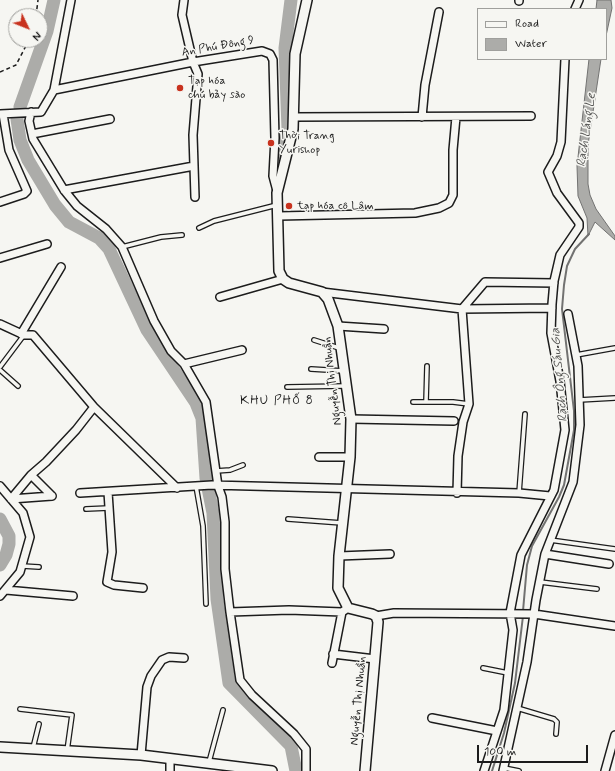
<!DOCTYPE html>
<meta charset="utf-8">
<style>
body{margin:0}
#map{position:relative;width:615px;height:771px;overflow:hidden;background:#f6f6f2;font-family:Mynerve,sans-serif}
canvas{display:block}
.legend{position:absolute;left:477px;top:8px;width:130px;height:52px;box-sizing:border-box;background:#f6f6f2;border:1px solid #9f9f9c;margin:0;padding:5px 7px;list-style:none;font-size:12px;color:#1c1c1c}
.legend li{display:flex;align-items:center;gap:8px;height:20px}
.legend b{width:20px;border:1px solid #9f9f9c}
.north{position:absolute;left:8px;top:8px;width:40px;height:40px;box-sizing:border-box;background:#f6f6f2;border:1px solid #9f9f9c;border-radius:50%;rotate:133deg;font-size:11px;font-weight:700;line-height:16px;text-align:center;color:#1c1c1c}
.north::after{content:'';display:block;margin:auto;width:14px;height:18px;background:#c8321e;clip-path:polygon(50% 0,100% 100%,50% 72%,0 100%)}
.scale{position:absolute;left:477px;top:745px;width:111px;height:18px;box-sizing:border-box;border:2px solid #1c1c1c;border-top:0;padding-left:5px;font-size:12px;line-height:14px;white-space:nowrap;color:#1c1c1c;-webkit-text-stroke:3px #f6f6f2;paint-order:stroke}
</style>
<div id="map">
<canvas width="615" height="771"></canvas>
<ul class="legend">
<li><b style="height:5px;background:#f6f6f2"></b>Road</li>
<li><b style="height:11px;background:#acaca9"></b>Water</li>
</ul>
<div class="north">N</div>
<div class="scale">100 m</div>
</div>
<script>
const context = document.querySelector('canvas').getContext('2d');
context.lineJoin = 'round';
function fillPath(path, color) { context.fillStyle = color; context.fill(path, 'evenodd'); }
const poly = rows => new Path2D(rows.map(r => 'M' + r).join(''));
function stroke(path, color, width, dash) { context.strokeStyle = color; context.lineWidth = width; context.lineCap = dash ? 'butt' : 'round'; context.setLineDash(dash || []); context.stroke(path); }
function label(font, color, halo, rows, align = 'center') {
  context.font = font + ' Mynerve,sans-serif'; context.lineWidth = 3; context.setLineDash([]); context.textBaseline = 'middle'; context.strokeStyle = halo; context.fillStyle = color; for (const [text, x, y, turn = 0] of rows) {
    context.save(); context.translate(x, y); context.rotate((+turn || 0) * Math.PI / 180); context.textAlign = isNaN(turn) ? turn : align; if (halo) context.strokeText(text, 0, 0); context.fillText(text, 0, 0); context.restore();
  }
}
const water = poly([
 [597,0,611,0,612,8,606,36,606,9,596,9,597,0],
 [589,59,601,59,588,145,588,184,590,195,596,209,615,236,615,240,595,222,588,236,587,218,578,196,577,166,589,59]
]);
fillPath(water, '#acaca9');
stroke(water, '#727271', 1);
stroke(poly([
 [523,611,527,565,532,546,559,497,564,485,574,430,574,411,562,309,564,285,567,266,575,249,589,234],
 [492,771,504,733,515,683,523,616]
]), '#727271', 2);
stroke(poly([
 [20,107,47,31,54,0],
 [17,119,20,140,28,160,55,205,69,222,99,238,109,249,147,330,196,403,202,418,206,478,213,513,217,599,229,683,291,746,296,771],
 [283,154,288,129,285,48,291,0],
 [0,519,9,536,9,544,6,555,0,565]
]), '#acaca9', 13);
const service = poly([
 [199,228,214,221,277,205],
 [122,247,161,237,182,235],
 [314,340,339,348],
 [576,355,615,348],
 [0,367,24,335],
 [311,369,344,371],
 [0,370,18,386],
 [287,387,345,386],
 [579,400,615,398],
 [413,402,453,402,469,404],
 [426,402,427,366],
 [216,471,230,470,243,465],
 [196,486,203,526,206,604],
 [519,493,525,414],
 [86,509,109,508],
 [288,519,342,523],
 [550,540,615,549],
 [22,566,39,567],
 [540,582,597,589],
 [483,668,508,673],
 [517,708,554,719,557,722,556,734],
 [20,709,72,715,67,751],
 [33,748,39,724],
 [209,762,223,710],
 [504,768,519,771]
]);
const minor = poly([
 [184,0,182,15,193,62,198,74,193,135,195,197],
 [519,1,519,0],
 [575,9,579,0],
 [54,90,193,62,262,51,270,54,273,60,275,138,273,176,277,191],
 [31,112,29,121,33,139,64,190,77,206,106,229,122,247,154,321,171,351,184,364,206,402,218,486,222,497,225,522,225,569,230,612,289,610,342,612],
 [0,114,41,112,54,90,71,0],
 [293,117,531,116],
 [422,117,425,85,439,12],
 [32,134,110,119],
 [64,190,194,166],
 [0,202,24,194,27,191,9,150,3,114],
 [279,216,415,213,439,208,449,203,453,195,453,150,456,117],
 [0,258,47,244],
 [322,292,462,309,552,308],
 [220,297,283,279],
 [0,324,24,335,33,335,94,407,177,488],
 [338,326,384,329],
 [21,334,61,267],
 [184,364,242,350],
 [351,419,454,421],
 [319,457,350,457],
 [31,475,52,496],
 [0,486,23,513,30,537,20,572,0,596],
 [108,492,112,552,107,582,114,585,143,588],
 [80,493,212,485,519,493,550,496],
 [457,493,458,456,463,422,469,404,462,309,485,282,554,283],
 [11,499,31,475,46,462,76,430,94,407],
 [11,499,52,496],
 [545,554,609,564],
 [339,556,390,554],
 [6,590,73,596],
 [230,612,240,680,252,695,294,734,306,749,306,771],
 [376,616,394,613,534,614,615,626],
 [333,654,375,659],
 [332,663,342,612,345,610],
 [432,718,497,731],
 [141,755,147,687,151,676,162,660,169,657,184,658],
 [170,771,170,759],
 [484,771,504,710,513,630,510,613,521,555,554,490,565,430,560,381,551,333,552,304,554,281,560,255,579,227,579,223,557,193,548,172,557,156,561,142,565,59],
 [503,771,527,662,536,600,545,554,573,482,580,425,578,366,568,314],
 [605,771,615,735]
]);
const tertiary = poly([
 [307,0,295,54,293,129,277,193,279,271,283,279,289,283,322,292,328,299,338,326,351,419,350,457,339,556,338,588,348,608,372,614,376,616,378,622,365,771],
 [0,747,141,755,272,771]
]);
stroke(service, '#1c1c1c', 6);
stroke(minor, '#1c1c1c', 10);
stroke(tertiary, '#1c1c1c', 12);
stroke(poly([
 [36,16,38,0],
 [0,72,16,65,29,40]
]), '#1c1c1c', 1.5, [4, 3]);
stroke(service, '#f6f6f2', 3.5);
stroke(minor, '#f6f6f2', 7);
stroke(tertiary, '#f6f6f2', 9);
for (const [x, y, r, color] of [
 [180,88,4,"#c8321e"],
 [271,143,4,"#c8321e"],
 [289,206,4,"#c8321e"]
]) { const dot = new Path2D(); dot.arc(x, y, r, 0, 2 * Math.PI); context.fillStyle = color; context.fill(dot); stroke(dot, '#f6f6f2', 1.5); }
label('12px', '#1c1c1c', '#f6f6f2', [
 ["An Phú Đông 9",218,47,-10],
 ["Nguyễn Thị Nhuần",333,381,-97],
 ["Nguyễn Thị Nhuần",359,701,-85]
]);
label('12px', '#1c1c1c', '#f6f6f2', [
 ["Tạp hóa",188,81],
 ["chú bảy sào",188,95],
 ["Thời Trang",279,136],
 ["Yurishop",279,150],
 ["tạp hóa cô Lâm",297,206]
], 'left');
label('italic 13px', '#565654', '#f6f6f2', [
 ["Rạch Láng Le",587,130,-82],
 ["Rạch Ông Sáu Gia",560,375,-95]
]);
context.letterSpacing = '1px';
label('13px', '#1c1c1c', '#f6f6f2', [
 ["KHU PHỐ 8",277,401]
]);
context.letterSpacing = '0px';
</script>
